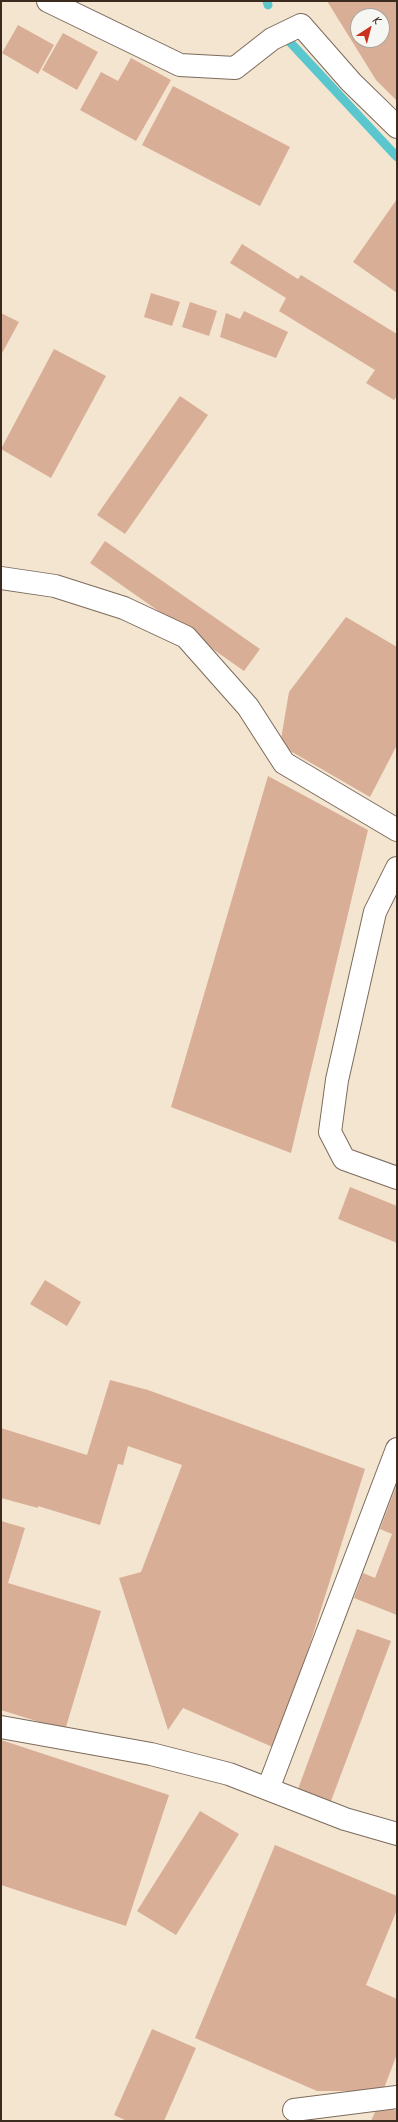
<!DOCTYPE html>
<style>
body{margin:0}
#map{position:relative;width:398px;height:2122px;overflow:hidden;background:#f4e5d0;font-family:Caveat,sans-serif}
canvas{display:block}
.frame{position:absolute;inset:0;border:2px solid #3b2a1e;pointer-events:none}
.north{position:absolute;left:350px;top:8px;width:40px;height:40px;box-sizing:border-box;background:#f6f6f2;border:1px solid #aba49d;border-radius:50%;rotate:36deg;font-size:11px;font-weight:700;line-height:16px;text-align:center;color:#3b2a1e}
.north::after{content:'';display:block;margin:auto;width:14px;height:18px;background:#c8321e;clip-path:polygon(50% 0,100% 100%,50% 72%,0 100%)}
</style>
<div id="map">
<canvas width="398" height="2122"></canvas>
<div class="frame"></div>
<div class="north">K</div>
</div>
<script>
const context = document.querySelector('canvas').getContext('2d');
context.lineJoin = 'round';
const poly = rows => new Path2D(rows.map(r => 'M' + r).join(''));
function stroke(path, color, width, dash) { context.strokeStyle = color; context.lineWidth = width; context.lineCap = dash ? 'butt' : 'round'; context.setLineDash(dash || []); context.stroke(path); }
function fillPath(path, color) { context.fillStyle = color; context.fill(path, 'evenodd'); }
stroke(poly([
 [267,1,268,5],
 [288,40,397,157]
]), '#5ac7cf', 9);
fillPath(poly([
 [327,1,397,1,397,101,376,80],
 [358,16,382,16,382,40,358,40],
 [18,25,54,45,38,74,2,53],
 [63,33,98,52,77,90,42,70],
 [131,58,171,80,136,141,80,110,101,72,118,81],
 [173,86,290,147,260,206,142,145],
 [397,199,397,293,353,262],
 [242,244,298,279,301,275,397,334,397,396,394,400,366,383,375,370,279,311,286,298,230,263],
 [151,293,180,302,172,326,144,317],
 [190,302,217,311,209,336,182,327],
 [244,311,288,332,276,358,220,337,226,313,240,319],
 [1,313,19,322,1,355],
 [54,349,106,376,51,478,1,449],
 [180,396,208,415,125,534,97,515],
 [105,541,260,649,244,671,90,563],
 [346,617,397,647,397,745,370,797,280,745,289,692],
 [268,776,368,830,291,1153,171,1107],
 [350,1187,397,1206,397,1243,338,1219],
 [45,1280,81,1302,67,1326,30,1304],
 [110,1380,148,1390,365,1469,277,1749,183,1708,168,1730,119,1578,141,1572,182,1465,128,1446,123,1465,118,1464,100,1525,38,1506,38,1508,1,1498,1,1428,87,1455],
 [397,1484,397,1615,354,1598,363,1573,375,1578,392,1534,380,1529],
 [1,1521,25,1528,8,1583,101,1611,65,1730,1,1710],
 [357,1629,391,1641,331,1801,298,1789],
 [1,1740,169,1795,126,1926,1,1885],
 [200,1811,239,1834,176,1935,137,1911],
 [275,1845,397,1896,397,1910,366,1985,397,1999,397,2054,383,2091,317,2091,195,2038],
 [152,2029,196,2048,164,2121,127,2121,114,2115],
 [379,2103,397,2111,397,2121,371,2121]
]), '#d9ae97');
const street = poly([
 [48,1,180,65,235,68,272,39,301,25,351,82,397,127],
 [1,578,55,586,124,608,186,637,248,707,284,763,397,830],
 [397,868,375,912,337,1080,330,1132,344,1159,397,1178],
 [1,1727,151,1754,229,1774,345,1819,397,1834],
 [268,1789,397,1449],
 [294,2110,397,2097]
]);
stroke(street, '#7c6b5c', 24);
stroke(street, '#fff', 22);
</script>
